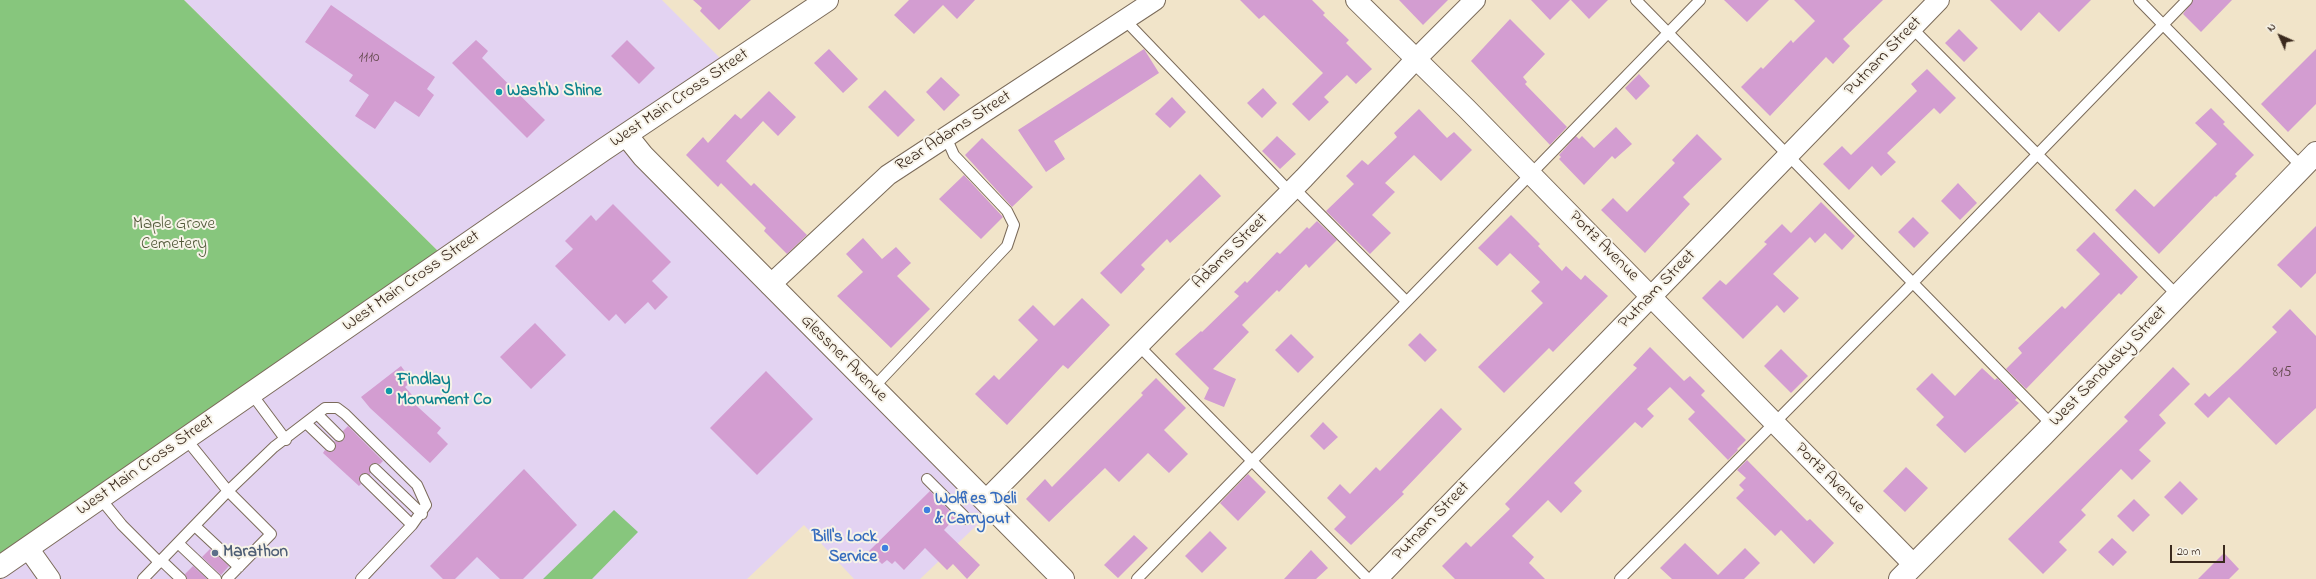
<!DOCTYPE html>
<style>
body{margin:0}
#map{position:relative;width:2316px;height:579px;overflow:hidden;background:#f1e4c9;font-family:"Indie Flower",sans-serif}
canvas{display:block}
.north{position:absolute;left:2260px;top:16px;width:40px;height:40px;-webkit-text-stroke:3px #f7f3e8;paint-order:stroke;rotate:315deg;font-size:11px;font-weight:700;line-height:16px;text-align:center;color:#3b2a1e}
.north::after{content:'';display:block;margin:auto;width:14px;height:18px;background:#3b2a1e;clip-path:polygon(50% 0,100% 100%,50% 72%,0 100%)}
.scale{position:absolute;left:2170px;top:545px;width:55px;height:18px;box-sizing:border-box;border:2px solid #3b2a1e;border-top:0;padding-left:5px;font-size:12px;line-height:14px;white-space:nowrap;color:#3b2a1e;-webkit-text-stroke:3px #f7f3e8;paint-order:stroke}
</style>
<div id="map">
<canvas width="2316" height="579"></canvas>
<div class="north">N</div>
<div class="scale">20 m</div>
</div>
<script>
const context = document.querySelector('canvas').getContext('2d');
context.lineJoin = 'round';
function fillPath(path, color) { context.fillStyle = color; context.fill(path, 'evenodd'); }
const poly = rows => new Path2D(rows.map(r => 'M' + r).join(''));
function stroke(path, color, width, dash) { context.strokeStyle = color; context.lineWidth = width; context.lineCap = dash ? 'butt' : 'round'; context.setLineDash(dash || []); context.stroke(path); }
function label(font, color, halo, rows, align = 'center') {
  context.font = font + ' "Indie Flower",sans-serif'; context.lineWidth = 4; context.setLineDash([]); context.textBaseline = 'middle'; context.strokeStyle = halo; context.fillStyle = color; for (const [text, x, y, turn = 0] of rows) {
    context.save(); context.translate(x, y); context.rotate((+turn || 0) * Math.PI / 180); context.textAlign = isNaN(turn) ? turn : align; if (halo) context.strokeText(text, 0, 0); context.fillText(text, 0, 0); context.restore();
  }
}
fillPath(poly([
 [184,0,662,0,728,66,627,135,993,510,920,579,854,579,804,525,747,579,0,579,0,567,446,259]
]), '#e3d3f2');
fillPath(poly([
 [0,0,184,0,446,259,0,555],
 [614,510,638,532,592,579,543,579]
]), '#87c67d');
fillPath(poly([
 [693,0,751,0,719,30,700,11,702,8],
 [909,0,975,0,957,19,943,5,914,34,894,15],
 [1240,0,1312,0,1325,13,1323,15,1349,40,1346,43,1372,69,1356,84,1347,75,1324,97,1329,102,1309,121,1292,104,1323,73,1264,15,1259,19],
 [1399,0,1448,0,1423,25],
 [1531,0,1570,0,1550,20],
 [1571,0,1608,0,1589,19],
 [1724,0,1769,0,1747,22],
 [1794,0,1883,0,1843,39,1850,46,1833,64,1826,57,1770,116,1741,87,1761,67,1763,69,1791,40,1793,43,1815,21],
 [1990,0,2091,0,2059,32,2039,12,2021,31],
 [2193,0,2232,0,2201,32,2183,14],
 [331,5,435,77,427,89,434,95,419,117,395,101,375,129,355,116,369,95,349,81,353,75,305,42],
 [1510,19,1545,54,1523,77,1527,82,1525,84,1567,127,1550,145,1471,61],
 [1959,29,1978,48,1964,62,1945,43],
 [476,40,488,51,482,58,545,120,527,138,452,63],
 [627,40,655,68,639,84,611,56],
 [829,49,858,79,843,93,814,63],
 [1144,49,1159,73,1054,141,1065,159,1046,172,1018,130],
 [2316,49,2316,104,2288,132,2261,104],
 [1927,69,1956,98,1940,114,1934,108,1887,153,1896,162,1881,176,1872,166,1849,190,1823,164,1842,146,1851,155,1917,91,1911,84],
 [1639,74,1650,86,1636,100,1625,88],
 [941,77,960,95,944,111,926,92],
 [1263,88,1277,103,1262,118,1247,103],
 [885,90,915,120,898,137,868,107],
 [769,91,796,117,778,136,763,121,726,161,751,186,754,183,807,235,787,254,764,231,766,228,721,183,718,187,686,155,703,137,708,143,735,114,741,119],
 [1172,97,1186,112,1170,128,1155,114],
 [2211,108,2225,122,2223,124,2254,155,2235,174,2237,176,2216,197,2215,196,2159,254,2115,210,2135,189,2154,207,2217,144,2195,123],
 [1419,109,1447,138,1454,132,1472,150,1441,181,1414,155,1385,183,1395,192,1372,215,1391,233,1370,254,1326,211,1354,184,1346,176,1362,160,1368,165,1397,137,1394,133],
 [1616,127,1632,144,1615,159,1612,156,1584,185,1559,159,1561,157,1559,155,1576,136,1579,139,1582,136,1594,148],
 [1697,134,1722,159,1683,197,1690,204,1645,253,1601,210,1613,198,1627,212,1675,163,1672,160],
 [1277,136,1296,154,1280,169,1262,151],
 [982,138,1033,187,1012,207,965,155],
 [1200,174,1221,196,1170,243,1167,239,1141,265,1145,269,1121,294,1100,273],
 [964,175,1003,217,981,239,939,199],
 [1958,183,1977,203,1960,220,1941,201],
 [1821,202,1855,236,1842,250,1825,233,1815,243,1810,237,1773,274,1799,298,1784,313,1777,305,1743,339,1702,298,1720,280,1726,285,1767,244,1764,242,1782,224,1791,233],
 [613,204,671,262,652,281,668,297,655,310,648,302,625,324,616,314,609,321,555,266,573,249,565,241,591,215,596,221],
 [1511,215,1540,244,1538,246,1562,271,1566,266,1581,280,1585,275,1608,296,1553,352,1549,348,1504,393,1478,367,1543,303,1531,291,1540,282,1510,253,1497,266,1478,248],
 [1913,217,1929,233,1914,248,1898,232],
 [1317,221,1337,240,1309,268,1306,264,1279,292,1277,290,1242,325,1249,332,1213,369,1236,379,1224,407,1204,399,1209,388,1175,354,1201,331,1202,332,1239,296,1234,292,1245,281,1247,283,1277,252,1280,254,1307,227,1309,229],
 [2316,226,2316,273,2301,288,2277,265],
 [2094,232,2138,277,2121,295,2119,293,2026,389,2006,369,2022,353,2018,348,2062,306,2065,309,2100,274,2076,250],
 [863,238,882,259,896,247,911,263,897,276,930,309,891,348,837,296,863,272,846,254],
 [1082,298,1110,325,1068,369,1063,365,1007,425,975,394,994,375,999,380,1038,340,1018,320,1033,305,1054,326],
 [2290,309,2316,336,2316,408,2276,445,2229,397,2208,418,2194,404,2205,393,2209,397,2237,371,2277,332,2272,327],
 [535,323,566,355,531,389,500,357],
 [1420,333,1437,350,1425,362,1408,345],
 [1291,334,1314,357,1298,373,1275,350],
 [1650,347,1684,381,1690,376,1705,391,1701,395,1746,440,1737,449,1738,450,1728,460,1688,419,1695,412,1670,387,1647,409,1654,416,1642,428,1635,422,1574,483,1582,491,1561,513,1548,500,1512,536,1534,557,1529,563,1545,579,1455,579,1442,566,1466,542,1471,547,1510,509,1505,504,1637,368,1633,365],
 [1781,349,1808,376,1791,393,1764,366],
 [401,366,412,381,405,387,412,395,408,398,441,428,437,433,448,444,430,463,370,408,361,397],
 [2173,367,2190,384,2159,415,2166,423,2139,450,2151,461,2132,480,2121,469,2081,510,2086,515,2059,542,2067,550,2043,574,2008,539,2128,421,2124,417],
 [1982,368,1995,380,1997,378,2017,398,2015,400,2019,403,1965,453,1936,425,1944,417,1916,389,1932,373,1955,396],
 [766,371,813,419,757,475,710,428],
 [1156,378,1186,408,1164,430,1188,454,1169,473,1148,453,1119,482,1105,468,1049,522,1026,499,1045,479,1052,487,1143,395,1141,393],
 [1441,408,1462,429,1402,492,1404,494,1351,545,1334,529,1346,517,1327,498,1340,484,1350,494,1376,467,1380,471],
 [1323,422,1338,437,1324,450,1310,436],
 [348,426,383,461,380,464,374,463,370,465,370,475,364,473,360,475,359,480,361,484,359,486,323,453,325,450,329,452,334,451,336,445,334,441,340,442,344,440,345,435,343,431],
 [1747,460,1807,521,1810,519,1834,543,1814,564,1781,530,1775,536,1736,498,1744,490,1739,485,1746,478,1737,470],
 [1906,467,1928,488,1905,512,1883,491],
 [524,469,577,525,523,579,500,579,477,557,455,579,443,579,430,566],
 [1248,474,1266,492,1238,521,1220,503],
 [2180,481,2198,499,2182,515,2164,497],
 [930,491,956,517,944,530,980,565,967,579,953,564,947,570,925,548,904,570,895,561,892,564,887,560,882,564,869,551],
 [2134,499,2150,515,2133,532,2117,516],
 [1210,531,1227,548,1202,573,1185,556],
 [1134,535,1148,548,1118,578,1104,565],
 [2112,538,2127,552,2113,566,2098,552],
 [1685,543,1718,575,1745,548,1760,563,1744,579,1672,579,1660,568],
 [210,549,229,566,221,575,202,557],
 [1311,550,1328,568,1316,579,1284,579],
 [2224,553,2239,569,2229,579,2198,579],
 [193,566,207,579,187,579,185,574]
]), '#d39dd1');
const service = poly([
 [1636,0,2052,425],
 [2139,0,2302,167],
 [1125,20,1290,192],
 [1912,28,2177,295],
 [1294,188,1406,301],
 [1139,346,1368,579],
 [873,388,1007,246,1014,225,1007,211,954,155,946,137],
 [251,393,286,440],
 [317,414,339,436],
 [306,423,330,446],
 [186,439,228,491,271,534,227,579],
 [375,469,422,514],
 [365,479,412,525],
 [927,479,967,519],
 [100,498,122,525,159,562],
 [195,526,239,567],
 [178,543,216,579],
 [161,560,181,579],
 [143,579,228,491,274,447,325,408,337,408,345,414,417,485,426,505,412,525,361,579],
 [1137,579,1700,0],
 [1620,579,1903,293,2187,0]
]);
const minor = poly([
 [1356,0,1466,108,1914,565],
 [770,285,888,175,1155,0],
 [985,501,1304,178,1416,59,1475,0],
 [28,548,50,579],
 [1377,579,1939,0]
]);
const tertiary = poly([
 [627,136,643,156,1063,579],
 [1900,579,2043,435,2316,153]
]);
const trunk = poly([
 [0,567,603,150,827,0]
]);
stroke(service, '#7b6b5a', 12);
stroke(minor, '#7b6b5a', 22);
stroke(tertiary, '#7b6b5a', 24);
stroke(trunk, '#7b6b5a', 24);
stroke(service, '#fff', 10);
stroke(minor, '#fff', 20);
stroke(tertiary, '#fff', 22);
stroke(trunk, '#fff', 22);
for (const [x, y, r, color] of [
 [499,92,4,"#0f9aa8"],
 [389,391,4,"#0f9aa8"],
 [927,510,4,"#3f7fe0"],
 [885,548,4,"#3f7fe0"],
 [215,553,4,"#5c6f8a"]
]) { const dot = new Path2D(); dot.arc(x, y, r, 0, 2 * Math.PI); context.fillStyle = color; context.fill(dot); stroke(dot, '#f7f3e8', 1.5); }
label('15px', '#61474b', null, [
 ["1110",369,59],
 ["815",2282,374]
]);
label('17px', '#3b2a1e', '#f7f3e8', [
 ["Putnam Street",1884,57,-46],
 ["West Main Cross Street",680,99,-34],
 ["Rear Adams Street",954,132,-33],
 ["Portz Avenue",1603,247,45],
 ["Adams Street",1231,252,-45],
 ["West Main Cross Street",412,282,-35],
 ["Putnam Street",1658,290,-46],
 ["Glessner Avenue",843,359,45],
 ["West Sandusky Street",2109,367,-46],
 ["West Main Cross Street",146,466,-35],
 ["Portz Avenue",1829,479,45],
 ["Putnam Street",1432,522,-46]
]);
label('bold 17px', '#0d838f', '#f7f3e8', [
 ["Wash'N Shine",507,92],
 ["Findlay",397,381],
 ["Monument Co",397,401]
], 'left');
label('17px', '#52593a', '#f7f3e8', [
 ["Maple Grove",174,225],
 ["Cemetery",174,245]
]);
label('bold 17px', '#366cbe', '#f7f3e8', [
 ["Wolfies Deli",935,500],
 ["& Carryout",935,520],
 ["Bill's Lock",877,538,"right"],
 ["Service",877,558,"right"]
], 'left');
label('bold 17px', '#4e5e75', '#f7f3e8', [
 ["Marathon",223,553]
], 'left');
</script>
